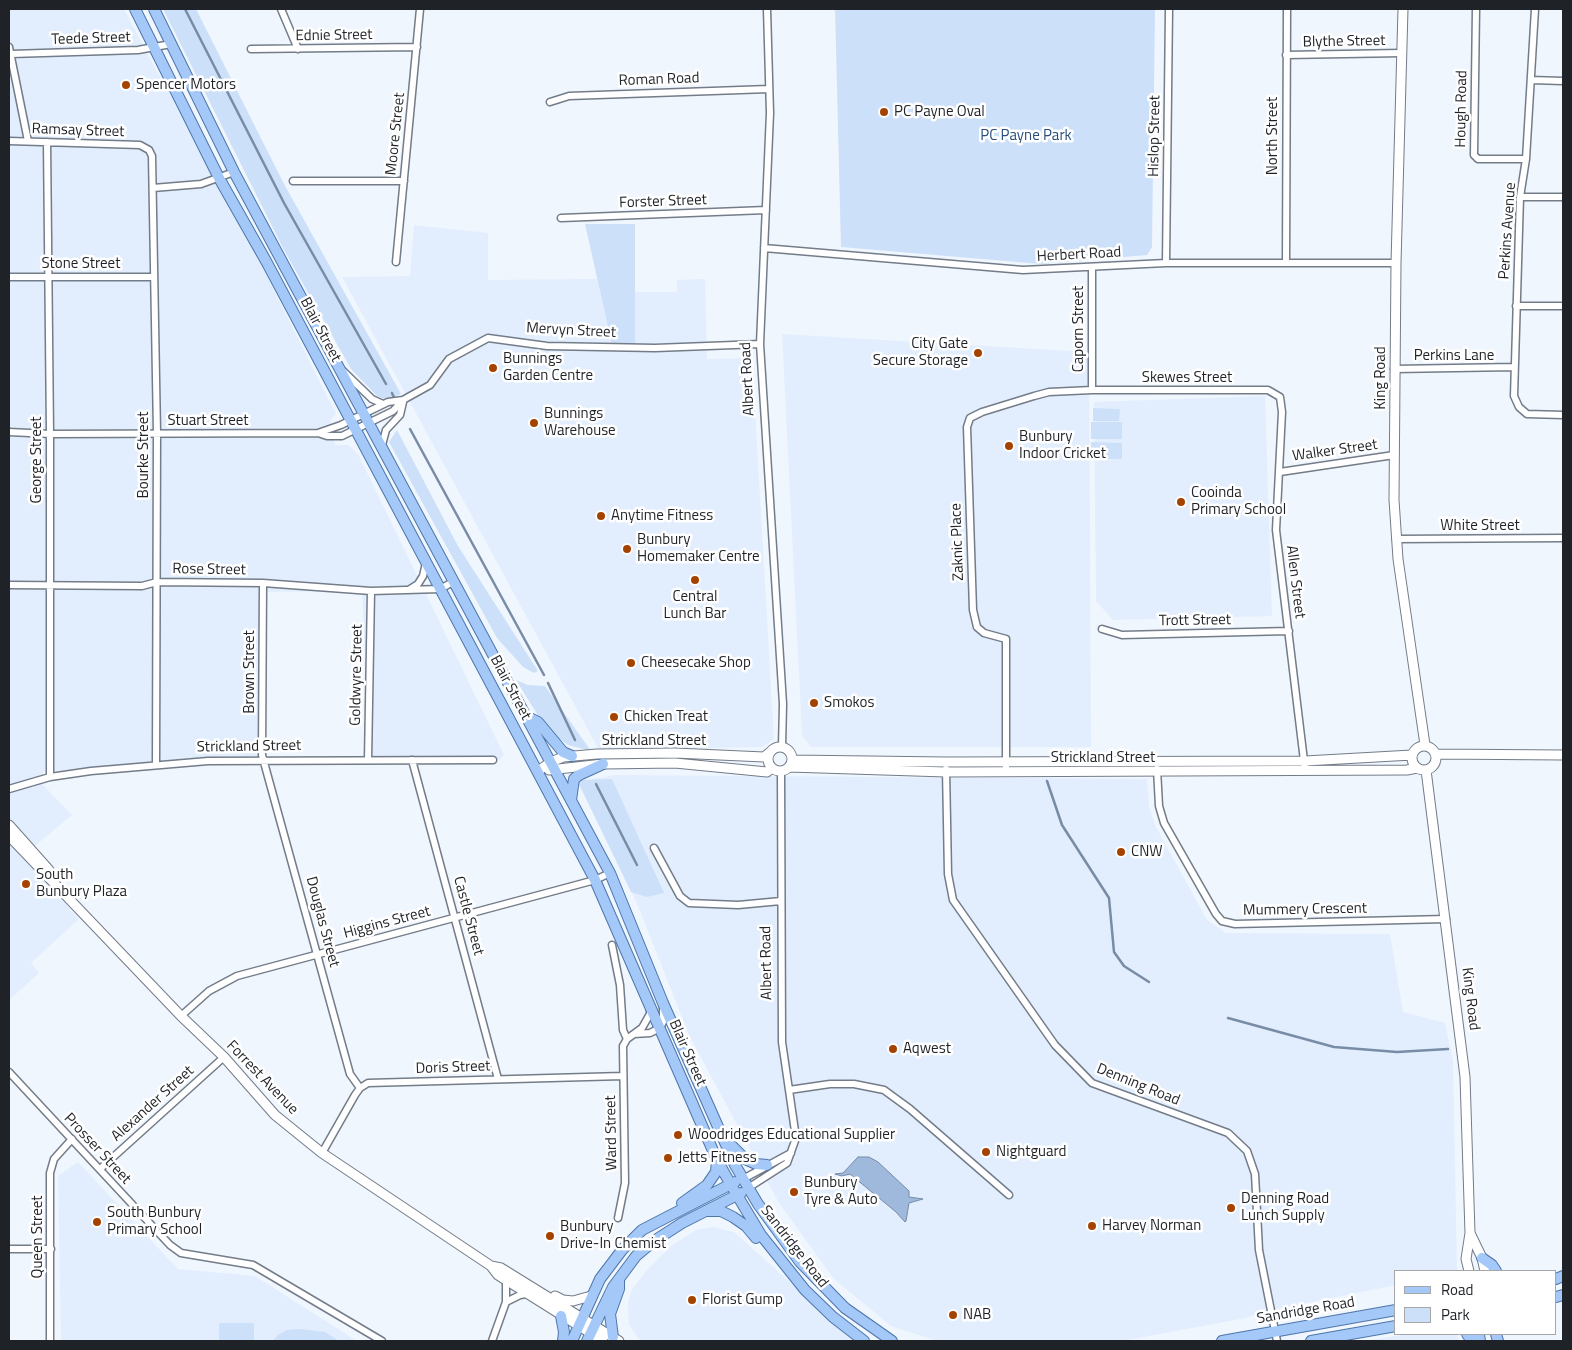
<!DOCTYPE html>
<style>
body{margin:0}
#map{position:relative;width:1572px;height:1350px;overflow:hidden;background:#f0f6fe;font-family:"Titillium Web",sans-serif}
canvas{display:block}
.frame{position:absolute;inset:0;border:10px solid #1f2227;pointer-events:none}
.legend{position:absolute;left:1394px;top:1270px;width:162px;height:65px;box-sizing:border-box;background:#fff;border:1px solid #a5a7a9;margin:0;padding:6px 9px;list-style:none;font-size:15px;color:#1f2227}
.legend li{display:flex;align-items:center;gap:10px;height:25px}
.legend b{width:25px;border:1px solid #a5a7a9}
</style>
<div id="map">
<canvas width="1572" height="1350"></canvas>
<div class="frame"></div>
<ul class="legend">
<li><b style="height:6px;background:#a4c8f7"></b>Road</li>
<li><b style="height:14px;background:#cde0f9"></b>Park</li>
</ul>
</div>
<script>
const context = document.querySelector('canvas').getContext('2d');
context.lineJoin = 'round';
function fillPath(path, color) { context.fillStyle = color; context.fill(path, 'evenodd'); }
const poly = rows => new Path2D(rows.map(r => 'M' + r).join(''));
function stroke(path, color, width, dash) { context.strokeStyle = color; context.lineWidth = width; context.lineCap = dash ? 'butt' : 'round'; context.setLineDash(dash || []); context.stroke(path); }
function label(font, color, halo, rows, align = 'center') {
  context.font = font + ' "Titillium Web",sans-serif'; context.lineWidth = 5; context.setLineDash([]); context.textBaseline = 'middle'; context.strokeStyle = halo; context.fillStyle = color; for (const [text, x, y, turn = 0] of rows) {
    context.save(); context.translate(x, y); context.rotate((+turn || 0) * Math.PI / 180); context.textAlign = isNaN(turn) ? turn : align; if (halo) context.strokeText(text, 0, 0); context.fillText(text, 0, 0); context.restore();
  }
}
fillPath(poly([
 [9,9,124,9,155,68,206,155,336,414,330,420,335,445,348,445,358,454,504,755,499,760,370,763,362,591,262,592,259,756,43,772,43,785,72,815,23,856,79,919,31,963,39,973,9,1000],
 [414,225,488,233,488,280,597,279,612,344,635,344,635,292,677,292,677,280,705,279,707,359,752,358,774,739,762,747,599,750,342,277,410,276],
 [782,334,1089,352,1091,747,811,747,802,736],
 [1265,396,1272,616,1113,620,1096,601,1094,402],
 [616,775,1147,779,1149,806,1155,825,1207,920,1226,933,1390,934,1403,1012,1445,1023,1453,1061,1457,1271,1396,1271,1396,1285,1262,1312,1246,1318,1122,1341,937,1341,891,1326,834,1279,779,1203,689,1035,636,901,583,791,592,779],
 [78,1162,178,1269,255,1276,357,1341,61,1341,58,1176],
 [713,1227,734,1232,856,1341,640,1341,629,1325,628,1304,631,1291,646,1271,671,1246,696,1230],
 [1409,1334,1456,1334,1460,1341,1364,1341]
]), '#e2eefe');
fillPath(poly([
 [163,9,196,9,284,184,401,394,387,400,377,396,351,369,284,250],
 [835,9,1155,9,1152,247,1147,255,1041,264,841,247],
 [585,224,635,224,635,344,612,345],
 [1093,408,1120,409,1119,421,1093,421],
 [1091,422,1122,422,1122,439,1091,439],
 [397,430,458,546,538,671,534,673,523,667,497,638,389,442],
 [1091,442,1122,443,1122,459,1091,459],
 [516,680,528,685,545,686,591,751,568,745,547,730],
 [612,779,664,893,647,897,631,892,577,780],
 [219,1323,254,1323,254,1341,219,1341],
 [300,1329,325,1332,339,1341,272,1341,278,1335,287,1330]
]), '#cde0f9');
const water = poly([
 [858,1157,869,1157,878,1162,909,1191,909,1197,923,1199,909,1203,906,1221,905,1222,896,1212,850,1174,842,1176,835,1174,843,1173,858,1157]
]);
fillPath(water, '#9eb9dc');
stroke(water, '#788ca6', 1);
stroke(poly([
 [185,9,284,203,386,384],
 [392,393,395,400],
 [410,429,544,675],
 [548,683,575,740],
 [1047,781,1062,825,1109,898,1114,952,1124,966,1149,982],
 [596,784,637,865],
 [1228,1018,1334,1047,1397,1052,1448,1049]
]), '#788ca6', 2.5);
const street = poly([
 [281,9,298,49],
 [767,9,770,113,760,344,783,704,782,747],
 [1476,9,1474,155,1478,159,1526,159],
 [1535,9,1526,159,1520,197,1514,396,1519,407,1527,414,1563,415],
 [9,47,28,141],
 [251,49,417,47],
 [11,54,138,50,171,44],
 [1286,55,1402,53],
 [1531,80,1563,81],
 [550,102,569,96,769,89],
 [9,141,140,145,149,150,152,156,157,433,156,765],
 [47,142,50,434,50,777],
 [293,181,404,181],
 [153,188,201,184,234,172],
 [1520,197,1563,197],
 [561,218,766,210],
 [764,248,1023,270,1166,263,1396,263],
 [396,262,420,9],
 [1286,262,1287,9],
 [1166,263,1169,9],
 [9,277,153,277],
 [1516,306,1563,306],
 [1394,369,1514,367],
 [343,371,372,399,383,404],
 [1092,390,1092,268],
 [9,432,50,434,318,433,327,436,342,436,393,411,403,400,430,385,449,359,488,338,547,346,655,348,760,344],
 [318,433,341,425,388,402,403,400],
 [382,445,386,430,400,415,403,402],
 [1280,472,1394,455],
 [1396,539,1563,538],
 [263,583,262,755,350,1074,360,1088],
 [9,585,142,586,157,582,263,583,371,591,440,589,453,582],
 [410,589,418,584,423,576,426,563],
 [1102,629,1122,635,1289,631],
 [368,760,371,591],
 [412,760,498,1079],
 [946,769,948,874,953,900,1055,1045,1092,1083,1228,1133,1247,1151,1255,1174,1259,1250,1277,1341],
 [1157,769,1159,806,1164,823,1216,914,1222,921,1235,924,1446,919],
 [1006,772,1006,639,984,633,977,627,973,610,967,427,970,418,982,412,1034,396,1049,392,1092,390,1268,390,1280,397,1282,412,1276,530,1305,769],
 [9,789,50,777,91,771,208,761,493,760],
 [654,848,680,896,689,903,738,905,781,901],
 [612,945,620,985,623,1030,627,1039],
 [181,1016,209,991,237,976,595,880,610,873],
 [634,1034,650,1033,660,1028,663,1022,663,1008],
 [9,1072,170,1245,181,1253,253,1265,382,1341],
 [789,1090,830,1084,854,1084,884,1090,910,1109,1009,1195],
 [322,1153,355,1095,360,1088,368,1083,623,1076],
 [100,1169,224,1057],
 [743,1179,791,1153],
 [748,1188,787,1163,796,1138,782,1042,781,771],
 [618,1218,625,1183,623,1046,627,1039,642,1028,650,1014,650,1008],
 [9,1249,51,1249],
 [506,1302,520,1295,527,1294],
 [50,1341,50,1173,54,1159,72,1139],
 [492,1341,506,1302,506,1280]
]);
const secondary = poly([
 [1403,9,1396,263,1394,500,1398,559,1425,745],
 '1412 758a12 12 0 1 1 24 0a12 12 0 1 1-24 0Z',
 '768 759a12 12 0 1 1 24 0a12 12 0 1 1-24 0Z',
 [1436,754,1563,755],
 [792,760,946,762,1305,761,1412,755],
 [789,767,946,772,1407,770,1417,768],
 [549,770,603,764,675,763,767,772,772,768],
 [1426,770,1465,1077,1470,1233,1466,1259,1469,1271],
 [538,771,551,762,563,757,597,754,675,753,764,757,769,753],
 [9,825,49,870],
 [9,836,181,1016,224,1057,275,1115,322,1153,491,1266,498,1275,603,1341],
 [1470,1233,1482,1258,1485,1271],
 [491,1266,501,1268,619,1341],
 [555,1296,563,1300,573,1301,591,1296]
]);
const primary = poly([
 [135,9,219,178,266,261,595,880,717,1160,731,1185,761,1235,805,1290,833,1317,864,1341],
 [154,9,234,172,610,873,663,1003,735,1165,758,1204,800,1262,845,1308,892,1341],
 [526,716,538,722,563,752,572,756],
 [571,800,574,779,579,775,603,764],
 [727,1141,745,1159,756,1164,767,1165],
 [682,1203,707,1185,716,1172,717,1160],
 [708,1211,721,1211,733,1217,746,1226,756,1238],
 [1482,1258,1492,1265,1496,1271],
 [1556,1279,1563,1276],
 [1556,1297,1563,1295],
 [561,1316,564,1332,563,1341],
 [1467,1334,1472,1341],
 [1479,1334,1480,1341],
 [1496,1334,1498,1341],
 [613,1337,610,1314,619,1289,619,1281],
 [572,1341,600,1279,622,1250,642,1230,735,1182],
 [587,1341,613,1287,636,1256,654,1241,682,1223,741,1193],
 [1222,1341,1396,1310],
 [1311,1341,1396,1326]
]);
stroke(street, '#737c88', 9);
stroke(secondary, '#737c88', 11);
stroke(primary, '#4e76aa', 12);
stroke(street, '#fff', 6);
stroke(secondary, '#fff', 9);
stroke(primary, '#a4c8f7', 10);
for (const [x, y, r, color] of [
 [126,85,5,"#a44300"],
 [884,112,5,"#a44300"],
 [978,353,5,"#a44300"],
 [493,368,5,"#a44300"],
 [534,423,5,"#a44300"],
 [1009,446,5,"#a44300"],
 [1181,502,5,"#a44300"],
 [601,516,5,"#a44300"],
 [627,549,5,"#a44300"],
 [695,580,5,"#a44300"],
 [631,663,5,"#a44300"],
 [814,703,5,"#a44300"],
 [614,717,5,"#a44300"],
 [1121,852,5,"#a44300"],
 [26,884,5,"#a44300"],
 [893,1049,5,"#a44300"],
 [678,1135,5,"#a44300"],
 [986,1152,5,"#a44300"],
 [668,1158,5,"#a44300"],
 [794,1192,5,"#a44300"],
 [1231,1208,5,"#a44300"],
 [97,1222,5,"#a44300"],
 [1092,1226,5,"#a44300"],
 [550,1236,5,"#a44300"],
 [692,1300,5,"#a44300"],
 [953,1315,5,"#a44300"]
]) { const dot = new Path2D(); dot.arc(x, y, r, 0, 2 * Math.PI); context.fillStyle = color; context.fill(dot); stroke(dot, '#fff', 2); }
label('15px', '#1f2227', '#fff', [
 ["Ednie Street",334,36,-1],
 ["Teede Street",91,39,-2],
 ["Blythe Street",1344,42,-1],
 ["Roman Road",659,80,-2],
 ["Hough Road",1462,109,-89],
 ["Ramsay Street",78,131,2],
 ["Moore Street",396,134,-84],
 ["Hislop Street",1155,136,-89],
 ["North Street",1273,136,-90],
 ["Forster Street",663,202,-2],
 ["Perkins Avenue",1508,231,-86],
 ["Herbert Road",1079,255,-3],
 ["Stone Street",81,264],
 ["Caporn Street",1079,329,-90],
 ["Blair Street",320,330,62],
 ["Mervyn Street",571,331,3],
 ["Perkins Lane",1454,356],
 ["Skewes Street",1187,378],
 ["King Road",1381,378,-90],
 ["Albert Road",748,379,-93],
 ["Stuart Street",208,421],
 ["Walker Street",1335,451,-8],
 ["Bourke Street",144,455,-90],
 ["George Street",37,460,-90],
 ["White Street",1480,526],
 ["Zaknic Place",958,542,-92],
 ["Rose Street",209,570,1],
 ["Allen Street",1295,582,83],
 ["Trott Street",1195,621,-1],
 ["Brown Street",250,672,-90],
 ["Goldwyre Street",357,675,-89],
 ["Blair Street",510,688,62],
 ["Strickland Street",654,741],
 ["Strickland Street",249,747,-1],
 ["Strickland Street",1103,758],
 ["Mummery Crescent",1305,910,-1],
 ["Castle Street",468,916,75],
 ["Douglas Street",322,922,75],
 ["Higgins Street",387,923,-15],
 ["Albert Road",767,963,-91],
 ["King Road",1470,999,83],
 ["Blair Street",687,1053,66],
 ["Doris Street",453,1068,-2],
 ["Forrest Avenue",262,1078,46],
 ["Denning Road",1138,1085,22],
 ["Alexander Street",153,1104,-42],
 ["Ward Street",612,1133,-91],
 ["Prosser Street",97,1149,47],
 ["Queen Street",38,1237,-90],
 ["Sandridge Road",794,1247,52],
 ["Sandridge Road",1306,1311,-10]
]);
label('15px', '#1f2227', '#fff', [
 ["Spencer Motors",136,85],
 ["PC Payne Oval",894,112],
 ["City Gate",968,344,"right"],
 ["Secure Storage",968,361,"right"],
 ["Bunnings",503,359],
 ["Garden Centre",503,376],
 ["Bunnings",544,414],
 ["Warehouse",544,431],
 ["Bunbury",1019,437],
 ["Indoor Cricket",1019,454],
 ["Cooinda",1191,493],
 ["Primary School",1191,510],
 ["Anytime Fitness",611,516],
 ["Bunbury",637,540],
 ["Homemaker Centre",637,557],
 ["Central",695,597,"center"],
 ["Lunch Bar",695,614,"center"],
 ["Cheesecake Shop",641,663],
 ["Smokos",824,703],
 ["Chicken Treat",624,717],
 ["CNW",1131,852],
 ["South",36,875],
 ["Bunbury Plaza",36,892],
 ["Aqwest",903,1049],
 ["Woodridges Educational Supplier",688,1135],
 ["Nightguard",996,1152],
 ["Jetts Fitness",678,1158],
 ["Bunbury",804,1183],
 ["Tyre & Auto",804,1200],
 ["Denning Road",1241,1199],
 ["Lunch Supply",1241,1216],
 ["South Bunbury",107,1213],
 ["Primary School",107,1230],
 ["Harvey Norman",1102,1226],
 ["Bunbury",560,1227],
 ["Drive-In Chemist",560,1244],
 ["Florist Gump",702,1300],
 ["NAB",963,1315]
], 'left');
label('15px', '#294e7c', '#fff', [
 ["PC Payne Park",1026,136]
]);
</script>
